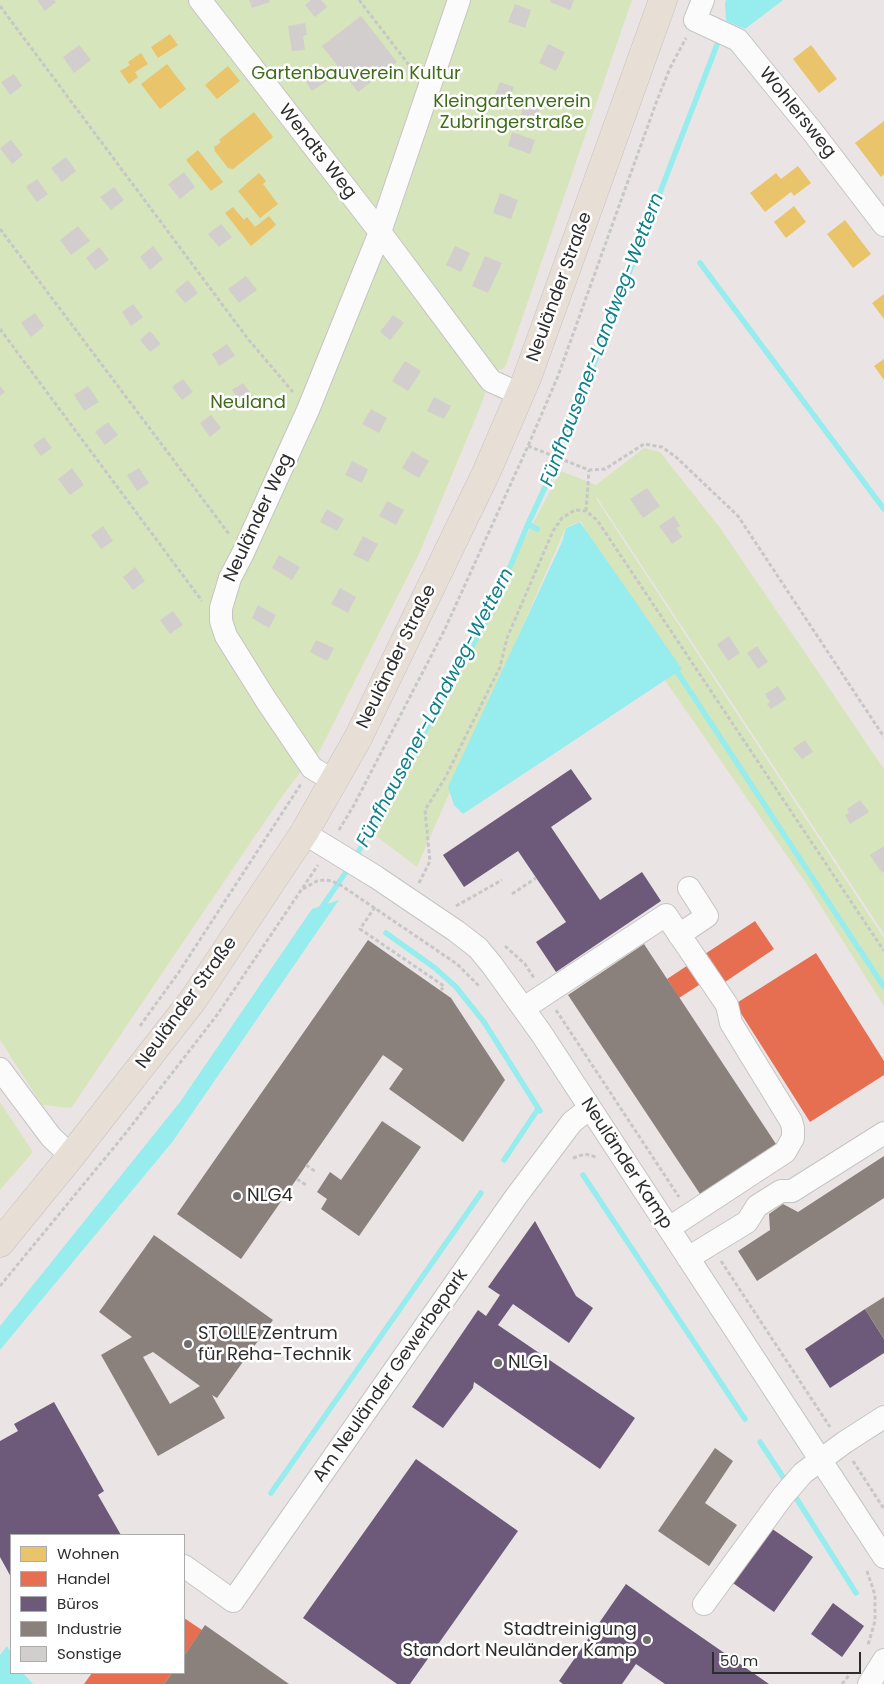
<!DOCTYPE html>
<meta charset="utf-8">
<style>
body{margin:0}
#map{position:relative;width:884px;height:1684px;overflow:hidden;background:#eae5e4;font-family:Poppins,sans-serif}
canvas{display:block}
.legend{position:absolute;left:10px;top:1534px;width:175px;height:140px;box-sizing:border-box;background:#fff;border:1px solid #ababab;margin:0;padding:6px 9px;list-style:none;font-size:15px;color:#2d2d2d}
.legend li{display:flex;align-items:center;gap:10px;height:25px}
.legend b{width:25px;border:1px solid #ababab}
.scale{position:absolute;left:712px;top:1652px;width:149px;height:22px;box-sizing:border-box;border:2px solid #2d2d2d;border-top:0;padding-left:6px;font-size:15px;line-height:18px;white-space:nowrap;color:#2d2d2d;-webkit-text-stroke:4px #fff;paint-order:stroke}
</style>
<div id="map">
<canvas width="884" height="1684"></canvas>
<ul class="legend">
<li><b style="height:14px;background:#e9c46a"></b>Wohnen</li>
<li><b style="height:14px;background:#e76f51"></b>Handel</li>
<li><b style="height:14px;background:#6d597a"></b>Büros</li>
<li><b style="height:14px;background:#8a817c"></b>Industrie</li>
<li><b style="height:14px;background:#d2cecd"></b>Sonstige</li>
</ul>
<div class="scale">50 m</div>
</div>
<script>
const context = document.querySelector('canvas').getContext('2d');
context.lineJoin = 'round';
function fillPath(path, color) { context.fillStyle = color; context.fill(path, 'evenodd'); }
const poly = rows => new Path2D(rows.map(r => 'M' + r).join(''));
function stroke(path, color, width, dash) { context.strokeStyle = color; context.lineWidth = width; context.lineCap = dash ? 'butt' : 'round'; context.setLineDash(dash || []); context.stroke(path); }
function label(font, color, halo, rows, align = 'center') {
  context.font = font + ' Poppins,sans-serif'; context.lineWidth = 5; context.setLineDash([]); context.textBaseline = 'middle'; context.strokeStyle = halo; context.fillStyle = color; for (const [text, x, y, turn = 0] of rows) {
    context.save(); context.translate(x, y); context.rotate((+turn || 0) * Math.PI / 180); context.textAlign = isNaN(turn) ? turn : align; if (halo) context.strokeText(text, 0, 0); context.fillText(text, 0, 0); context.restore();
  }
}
fillPath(poly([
 [0,0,460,0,391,224,469,0,632,0,506,365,503,369,477,376,486,391,479,410,419,554,319,752,302,770,278,802,71,1108,42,1105,0,1040],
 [644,448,660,452,721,529,884,769,884,934,596,496,597,500,884,938,884,1006,808,886,666,682,581,521,566,527,417,867,368,830,561,471,596,485],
 [0,1102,33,1152,0,1190]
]), '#d7e5bc');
fillPath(poly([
 [726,0,783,0,745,29,726,21,725,3],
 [580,522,682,669,463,814,454,805,448,787,562,542,566,528],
 [339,900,173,1141,0,1350,0,1326,180,1102,312,909],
 [7,1646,11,1653,11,1673,23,1673,33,1684,0,1684,0,1655]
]), '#97eced');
fillPath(poly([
 [170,34,178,45,158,58,151,47],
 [811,45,837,79,819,93,793,59],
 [141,53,148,64,135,72,138,77,129,84,120,71,130,65,128,62],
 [167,64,186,89,160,109,141,84],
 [228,66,240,81,217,99,205,85],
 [254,112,273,137,233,169,228,168,215,151,214,147,221,142,219,140],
 [884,121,884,174,881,177,855,143],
 [198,150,223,182,211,191,186,160],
 [798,166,811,183,794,196,791,192,765,212,750,193,776,173,781,179],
 [259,173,266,181,263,184,278,204,260,218,238,191],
 [794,206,806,222,786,238,774,222],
 [233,207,244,220,247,217,255,227,269,216,276,225,251,246,225,213],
 [845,220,871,254,853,268,827,234],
 [884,294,884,319,872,303],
 [884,359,884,380,874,366]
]), '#e9c46a');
fillPath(poly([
 [755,921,774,949,722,984,716,974,679,998,667,979],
 [816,953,884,1061,884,1075,810,1122,735,1004],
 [184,1618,202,1630,184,1656],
 [92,1673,172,1673,164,1684,84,1684]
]), '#e76f51');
fillPath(poly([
 [571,769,592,799,551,827,600,900,642,872,661,901,556,972,536,942,566,922,518,851,464,887,443,855],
 [535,1221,576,1296,593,1308,569,1343,513,1304,498,1325,635,1418,600,1469,474,1382,473,1388,443,1428,412,1407,478,1310,486,1316,500,1295,488,1287],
 [865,1309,884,1339,884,1353,830,1388,805,1349],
 [54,1402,104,1491,98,1495,121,1535,11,1535,11,1577,0,1557,0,1441,18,1431,14,1424],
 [416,1459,518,1531,410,1684,397,1684,303,1618],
 [768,1526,813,1557,774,1612,730,1581],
 [626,1584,671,1616,769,1684,665,1684,636,1664,622,1684,563,1684,559,1681],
 [833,1603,864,1626,842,1657,811,1634]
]), '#6d597a');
fillPath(poly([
 [368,940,451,998,505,1080,463,1142,389,1089,403,1069,383,1055,241,1259,177,1214],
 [644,944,776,1144,700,1194,568,995],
 [382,1121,421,1147,359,1236,321,1209,327,1199,317,1192,330,1172,341,1180],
 [884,1156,884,1198,757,1281,738,1251,770,1230,769,1214,783,1204,798,1212],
 [154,1235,273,1320,217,1398,212,1395,225,1418,158,1456,101,1355,132,1337,99,1312],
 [153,1352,200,1386,170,1404,143,1357],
 [884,1297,884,1339,865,1309],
 [715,1448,733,1461,705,1503,737,1525,709,1566,658,1531],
 [205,1625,289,1684,164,1684,172,1673,184,1673,184,1656]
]), '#8a817c');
stroke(poly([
 [700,263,884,509],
 [528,524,537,529],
 [674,667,884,987],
 [355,858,492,610,528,524,553,470,720,37],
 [320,910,350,866],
 [386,933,435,968,456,987,484,1022,540,1111],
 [504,1160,538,1109],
 [583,1175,745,1419],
 [760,1442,787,1483],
 [271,1493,481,1193],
 [793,1493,856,1593]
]), '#97eced', 5.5);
fillPath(poly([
 [37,0,54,0,56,2,45,11],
 [249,0,269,0,270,2,252,8],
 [311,0,321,0,327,7,315,17,305,5],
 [551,0,574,0,570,10,550,2],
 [515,4,531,10,525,28,508,22],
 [361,16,397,62,358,92,322,46],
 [305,23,307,35,303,36,305,50,292,51,288,26],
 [548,44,565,52,556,71,539,63],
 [79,45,91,60,74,73,63,57],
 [318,67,327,81,312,91,303,77],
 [14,74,22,86,10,95,1,82],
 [500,82,514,87,508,102,494,97],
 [526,100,541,106,532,128,518,123],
 [512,132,535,140,530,154,508,146],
 [11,140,23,155,12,164,0,148],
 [66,157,76,171,62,182,51,168],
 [184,172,195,187,180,199,168,184],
 [37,179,48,194,37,202,26,187],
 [114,187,124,200,111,210,100,197],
 [500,193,518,200,511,219,493,213],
 [221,224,232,237,219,247,208,234],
 [78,226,90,241,71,255,60,240],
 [153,246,163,259,150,270,140,257],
 [455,246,470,253,461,272,446,265],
 [99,247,109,260,95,270,86,258],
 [485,256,502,263,488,293,472,286],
 [246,276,257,290,239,303,228,289],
 [188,280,198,293,185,303,175,291],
 [133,304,143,317,131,326,122,312],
 [35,313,44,326,31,337,21,323],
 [393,315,404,323,390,340,380,332],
 [150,331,161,344,150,352,140,340],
 [227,344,235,356,219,366,212,354],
 [405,361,421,371,408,391,392,381],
 [183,379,193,392,182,400,172,387],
 [243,383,254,398,243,406,232,390],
 [0,386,5,392,0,396],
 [88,386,99,402,84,411,74,395],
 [434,397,451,406,444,419,427,411],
 [371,409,387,418,379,433,362,424],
 [211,415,221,428,210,437,200,423],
 [108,422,118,435,105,445,95,432],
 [44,437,52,448,41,456,33,445],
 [412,451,429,461,419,478,402,468],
 [352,461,368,469,362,483,345,475],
 [72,468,84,485,70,495,58,479],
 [139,468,149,483,137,491,127,475],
 [647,488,660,506,643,518,630,499],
 [387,501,404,510,396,525,379,516],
 [327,509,344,519,337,531,320,522],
 [674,516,680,526,676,528,682,537,672,544,659,526],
 [103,526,113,541,101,549,91,535],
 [363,536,378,544,368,562,353,555],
 [279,555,300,567,292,580,272,568],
 [135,567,145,581,133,590,123,577],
 [340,588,356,597,348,613,331,604],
 [258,605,276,615,269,628,252,618],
 [173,611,183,625,170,634,160,620],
 [729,636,740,653,728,661,717,644],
 [316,640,334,648,327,661,310,652],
 [757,646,768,662,758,669,747,653],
 [778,686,786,699,771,709,767,704,770,702,765,694],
 [805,740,813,752,802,759,793,748],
 [860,800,869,812,850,824,845,815,849,813,847,809],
 [884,846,884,871,882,873,870,855]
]), '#d2cecd');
const minor = poly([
 [200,0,380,232,488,377,491,381,520,394],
 [703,0,695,20,738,40,812,131,884,225],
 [334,781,312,768,266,700,226,636,221,621,221,608,230,578,243,553,308,410,380,232,459,0],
 [304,833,376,877,456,931,478,948,492,965,541,1033,884,1557],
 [679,935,707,916,689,888],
 [524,1008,666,915,727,1005,731,1023,791,1121,793,1128,793,1138,785,1152,669,1228],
 [0,1069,51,1137,71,1156],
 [688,1258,747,1222,757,1206,781,1191,792,1191,884,1133],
 [184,1566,233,1601,515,1198,572,1122,590,1108],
 [704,1604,783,1496,803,1473,845,1442,884,1417],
 [869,1684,884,1660]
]);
const major = poly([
 [0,1243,71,1156,193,1000,304,833,358,738,487,471,527,378,663,0]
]);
stroke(minor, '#c5c4c4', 24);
stroke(major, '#c6c3c3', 29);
stroke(poly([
 [359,0,409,65,414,68],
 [0,6,248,339,293,392],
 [0,229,229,534],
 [0,329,202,601],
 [528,446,589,470,605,469,644,444,662,447,676,457,738,516,884,737],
 [586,511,589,470],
 [339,830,354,805,444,631,528,446,558,376,656,103,670,68,686,38],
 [419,883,430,861,425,810,445,778,500,667,507,638,553,531,562,518,575,510,586,511,597,520,884,951],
 [303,889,317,881,325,880,332,881,342,886,457,964,480,987],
 [512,894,536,878],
 [456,906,502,880],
 [375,907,360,929,444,986,441,990],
 [505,946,525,964,534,978],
 [556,1010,679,1197],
 [140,1026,179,972,301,784],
 [573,1158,585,1154,596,1157],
 [306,1165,316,1172],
 [297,1179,306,1185],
 [721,1261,830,1427],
 [0,1286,125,1134,217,1015,318,865],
 [853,1461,884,1509],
 [867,1571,875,1595,875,1621,868,1645],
 [842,1684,850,1674]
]), '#c7c7c7', 3, [4, 2.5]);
stroke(minor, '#fcfbfb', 22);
stroke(major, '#e7ded5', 28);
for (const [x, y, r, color] of [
 [237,1196,5,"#6f6d6d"],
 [188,1344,5,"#6f6d6d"],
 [498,1363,5,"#6f6d6d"],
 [647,1640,5,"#6f6d6d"]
]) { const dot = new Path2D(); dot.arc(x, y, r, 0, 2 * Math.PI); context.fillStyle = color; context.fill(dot); stroke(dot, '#fff', 2); }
label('18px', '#406d1a', '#fff', [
 ["Gartenbauverein Kultur",356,74],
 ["Kleingartenverein",512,102],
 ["Zubringerstraße",512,123],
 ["Neuland",248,403]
]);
label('18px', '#2d2d2d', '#fff', [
 ["Wohlersweg",797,113,51],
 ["Wendts Weg",317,152,52],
 ["Neuländer Straße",560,287,-70],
 ["Neuländer Weg",259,518,-65],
 ["Neuländer Straße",397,657,-64],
 ["Neuländer Straße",187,1003,-54],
 ["Neuländer Kamp",626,1164,57],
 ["Am Neuländer Gewerbepark",391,1376,-55]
]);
label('18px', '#2d2d2d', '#fff', [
 ["NLG4",247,1196],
 ["STOLLE Zentrum",198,1334],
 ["für Reha-Technik",198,1355],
 ["NLG1",508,1363],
 ["Stadtreinigung",637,1630,"right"],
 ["Standort Neuländer Kamp",637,1651,"right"]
], 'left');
label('italic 19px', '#0d808c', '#fff', [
 ["Fünfhausener-Landweg-Wettern",603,340,-69],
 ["Fünfhausener-Landweg-Wettern",436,708,-62]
]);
</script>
